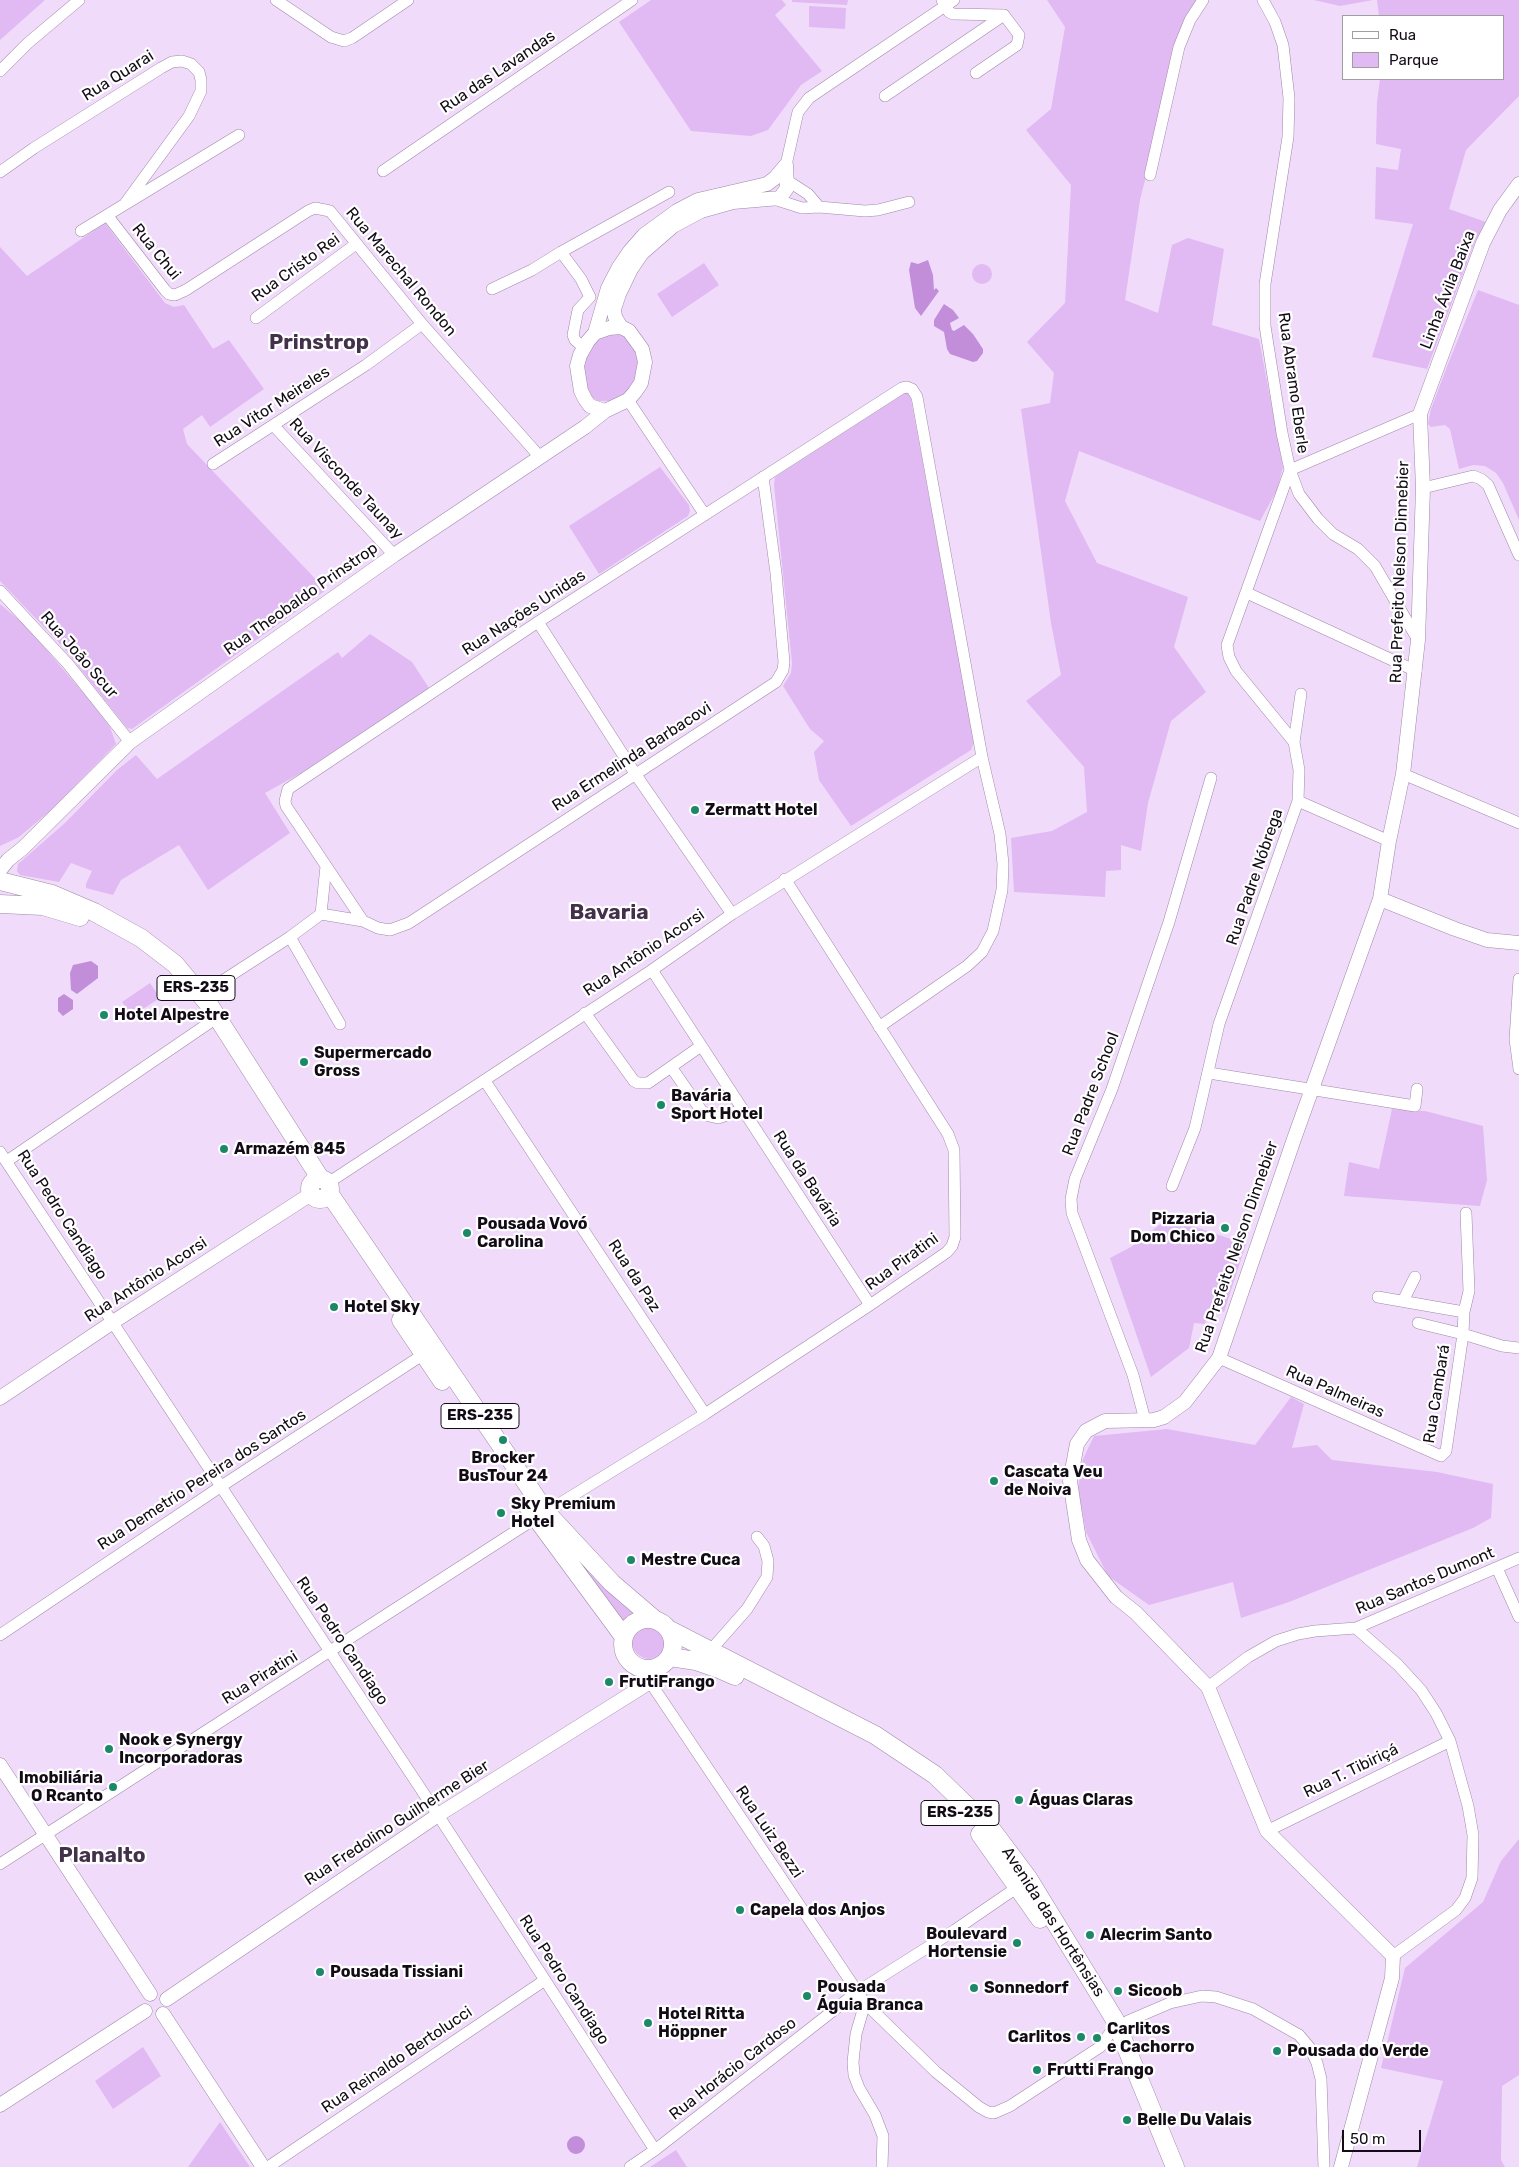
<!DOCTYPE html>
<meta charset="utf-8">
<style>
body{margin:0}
#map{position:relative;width:1519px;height:2167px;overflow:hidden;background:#f1dbfb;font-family:Rubik,sans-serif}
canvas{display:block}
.legend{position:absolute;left:1342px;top:15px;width:162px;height:65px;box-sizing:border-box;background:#fff;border:1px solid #a19ea2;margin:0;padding:6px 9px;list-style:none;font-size:15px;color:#130c16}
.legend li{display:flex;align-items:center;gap:10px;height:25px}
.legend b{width:25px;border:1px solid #a19ea2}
.scale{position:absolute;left:1342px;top:2130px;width:79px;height:22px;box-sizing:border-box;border:2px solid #130c16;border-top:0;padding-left:6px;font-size:15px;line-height:18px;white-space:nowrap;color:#130c16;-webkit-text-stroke:4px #fff;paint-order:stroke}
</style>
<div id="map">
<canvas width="1519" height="2167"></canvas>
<ul class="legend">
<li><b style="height:6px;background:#fff"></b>Rua</li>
<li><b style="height:14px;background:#e1b9f3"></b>Parque</li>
</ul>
<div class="scale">50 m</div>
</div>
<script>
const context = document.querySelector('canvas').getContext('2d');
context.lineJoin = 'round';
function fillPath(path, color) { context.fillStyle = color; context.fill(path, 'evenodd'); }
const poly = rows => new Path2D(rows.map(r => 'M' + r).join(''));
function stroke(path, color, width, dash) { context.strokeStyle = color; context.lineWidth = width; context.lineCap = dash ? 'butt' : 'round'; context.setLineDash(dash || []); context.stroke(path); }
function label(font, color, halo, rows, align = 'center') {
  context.font = font + ' Rubik,sans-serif'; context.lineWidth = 4.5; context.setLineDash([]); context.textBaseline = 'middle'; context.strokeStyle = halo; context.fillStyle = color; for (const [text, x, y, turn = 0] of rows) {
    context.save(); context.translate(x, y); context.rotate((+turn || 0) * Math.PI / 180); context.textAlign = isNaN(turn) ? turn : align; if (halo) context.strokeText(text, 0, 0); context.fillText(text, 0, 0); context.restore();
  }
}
fillPath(poly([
 [0,0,45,0,0,40],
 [651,0,782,0,786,5,775,15,822,71,801,85,768,130,751,136,691,131,619,22],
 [792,0,848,0,847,5,792,2],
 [1047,0,1198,0,1151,156,1140,200,1125,300,1158,313,1172,245,1188,238,1224,249,1212,325,1259,339,1283,467,1277,490,1260,521,1079,451,1065,501,1097,563,1188,597,1174,647,1206,692,1171,721,1148,803,1141,851,1121,845,1121,870,1106,871,1105,897,1014,892,1011,838,1052,831,1087,812,1084,767,1026,701,1061,675,1051,623,1021,409,1050,403,1054,373,1027,342,1065,303,1071,185,1026,130,1051,109,1065,27],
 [1314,0,1373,0,1340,6],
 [1377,0,1519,0,1519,96,1466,150,1449,209,1486,222,1474,244,1427,369,1372,357,1413,224,1375,219,1376,167,1398,170,1401,149,1376,144,1377,102,1380,79,1503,79,1503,16,1379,16],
 [809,6,846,8,845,29,809,27],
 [105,223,165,303,174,307,184,305,213,349,229,340,264,389,210,427,202,415,183,429,187,444,326,590,132,729,127,728,63,647,0,581,0,247,27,276],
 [704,263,719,285,672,317,657,294],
 '972 274a10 10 0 1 1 20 0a10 10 0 1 1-20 0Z',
 [1478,290,1519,305,1519,520,1503,483,1496,473,1485,466,1473,465,1459,469,1450,429,1445,425,1431,427,1428,424,1431,409,1448,364],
 [619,332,626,335,640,359,636,381,621,397,612,401,598,401,590,396,582,380,581,368,594,340],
 [905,393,910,394,974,742,971,750,851,826,819,780,814,752,824,741,810,729,783,686,791,673,792,663,774,485,775,477],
 [660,467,689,505,690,511,688,516,599,574,569,526],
 [0,604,25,625,87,697,110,727,116,744,50,811,19,837,0,846],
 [370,634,412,662,429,688,301,773,265,793,290,833,208,890,179,845,121,880,113,895,86,888,86,884,92,871,71,863,59,882,20,875,17,871,18,864,65,823,117,770,136,755,157,779,338,652,342,658],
 [150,983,160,998,132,1016,122,1002],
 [1392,1109,1425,1111,1483,1126,1487,1180,1480,1206,1344,1196,1349,1162,1379,1169],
 [1168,1218,1246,1244,1224,1312,1208,1309,1205,1324,1194,1323,1189,1348,1151,1377,1110,1258,1131,1247],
 [1291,1397,1304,1404,1292,1448,1317,1445,1332,1460,1437,1472,1493,1484,1491,1518,1473,1528,1289,1602,1241,1618,1233,1582,1149,1605,1108,1576,1086,1532,1078,1487,1083,1459,1094,1436,1167,1429,1255,1445],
 [559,1532,619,1602,638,1614,621,1628],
 '632 1641a18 18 0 1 1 36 0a18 18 0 1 1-36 0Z',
 [1519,1839,1519,2075,1502,2086,1501,2160,1505,2167,1417,2167,1443,2081,1381,2068,1405,1968,1483,1902,1501,1861],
 [143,2047,161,2076,113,2109,95,2081],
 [220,2122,250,2167,188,2167],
 [676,2150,687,2167,650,2167]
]), '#e1b9f3');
fillPath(poly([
 [928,260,933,275,934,290,936,288,939,291,921,316,915,308,909,270,911,262,918,264],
 [944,304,953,310,959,318,950,323,952,330,954,331,964,325,973,334,983,349,983,353,977,361,973,362,950,354,947,349,944,332,934,326,934,320],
 [91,961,98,966,98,978,77,994,71,990,70,973,73,965],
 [64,994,73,1000,73,1009,63,1016,58,1011,58,998],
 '567 2145a9 9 0 1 1 18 0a9 9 0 1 1-18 0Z'
]), '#c28eda');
const minor = poly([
 [276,0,331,37,344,41,352,38,408,0],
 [942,0,949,12,953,14,1004,15,1019,35,1017,45,976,73],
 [1263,0,1275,22,1283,45,1289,98,1288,137,1265,284,1265,326,1282,433,1290,470,1299,494,1318,519,1333,534,1358,549,1375,566,1418,640],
 [0,71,28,43,79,0],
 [885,96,1004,15],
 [786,165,798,112,809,98,954,0],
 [383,171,632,0],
 [0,172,34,148,161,68,172,62,182,61,191,64,199,72,201,80,201,91,189,116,124,205],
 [1150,175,1179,47,1190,20,1203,0],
 [788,181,808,194,819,207],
 [774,199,802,208,819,207,865,211,878,210,909,202],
 [107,215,165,290,169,294,175,295,186,290,308,211,315,208,330,211,422,324,540,457],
 [81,231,239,135],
 [492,289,532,270,561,252],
 [256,318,356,244],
 [584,348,575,340,573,335,578,310,590,297,581,279,561,252,669,192],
 [628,400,705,515],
 [274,426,394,555],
 [213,464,366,365,422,324],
 [1423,488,1473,476,1481,479,1488,485,1519,555],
 [0,591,68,664,130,742],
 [1247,593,1416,671],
 [538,622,636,775,732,914],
 [1294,742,1301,694],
 [1403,774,1519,823],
 [1298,801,1389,841],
 [321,914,363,921,378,928,390,930,409,923,776,682,783,670,784,662,776,573,763,477],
 [363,921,286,806,285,801,288,789,538,622,902,388,907,387,912,389,917,397,982,757,1000,834,1003,864,1002,890,993,931,982,952,967,966,879,1027],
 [290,937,340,1024],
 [652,970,870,1305],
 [1519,979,1515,1039,1519,1069],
 [202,994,290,937,321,914,326,866],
 [585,1013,634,1081,638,1083,648,1083,701,1046],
 [671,1067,701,1110,709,1116,718,1118,742,1110],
 [1209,1073,1415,1106,1417,1089],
 [485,1081,705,1414],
 [0,1152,438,1815,655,2150],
 [7,1161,209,1023],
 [328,1183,652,970,732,914,982,757],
 [1172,1186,1195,1128,1219,1024,1298,801,1299,770,1294,742,1236,671,1229,657,1227,645,1290,470,1420,414],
 [1378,1297,1464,1312],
 [1403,1301,1415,1277],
 [1418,1323,1463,1334,1502,1346,1519,1348],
 [1219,1358,1441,1456,1446,1451,1463,1334,1464,1312,1469,1291,1466,1213],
 [1145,1420,1133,1375,1072,1213,1071,1199,1075,1179,1112,1089,1169,922,1211,778],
 [546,1512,705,1414,870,1305,947,1252,952,1246,955,1237,954,1150,948,1134,785,879],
 [1497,1568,1519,1617],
 [1356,1628,1398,1665,1421,1690,1436,1713,1450,1741,1468,1806,1473,1835,1472,1878,1465,1898,1456,1910,1393,1956],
 [0,1635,220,1487,424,1354],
 [710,1651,747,1609,767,1577,768,1561,764,1546,757,1537],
 [650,1682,865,2003,936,2072,979,2107,988,2112,994,2113,1010,2106,1100,2047,1110,2033],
 [1208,1687,1248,1657,1276,1641,1298,1634,1315,1631,1356,1628,1519,1558],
 [1267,1831,1450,1741],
 [0,1864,536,1518],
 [865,2003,856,2034,853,2062,854,2075,859,2088,875,2115,883,2136,882,2167],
 [1119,2029,1128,2021,1170,2003,1202,1996,1216,1997,1253,2009,1299,2035,1310,2048,1317,2063,1321,2079,1324,2167],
 [268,2167,545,1980],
 [630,2167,655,2150,857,1992,955,1930,1022,1884]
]);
const tertiary = poly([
 [621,327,615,317,614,309,619,294,631,269,642,253,673,226,701,211,733,202,780,198,787,188,786,165],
 [595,333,609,328,621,327,629,331,642,349,645,362,641,383,635,392,628,400,605,411,590,406,585,399,581,391,577,366,580,355,588,341,595,333,608,288,619,267,630,251,644,235,677,211,698,200,767,184,775,178,786,165],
 [0,870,8,860,23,848,130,742,394,555,585,427,605,411],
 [1380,899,1455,929,1487,940,1519,943],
 [0,1398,113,1322,311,1194],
 [0,1765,150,1994],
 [167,1999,438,1815,650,1682,646,1669],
 [163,2014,263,2167],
 [0,2105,145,2011],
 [1341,2167,1392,1978,1393,1956,1267,1831,1208,1687,1136,1613,1116,1597,1087,1560,1079,1540,1070,1481,1077,1444,1086,1431,1105,1421,1154,1420,1164,1417,1185,1402,1219,1358,1294,1139,1380,899,1389,841,1403,774,1418,640,1423,488,1420,414,1483,243,1500,210,1519,184]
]);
const primary = poly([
 [0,881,52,894,94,912,141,938,175,964,210,1006,320,1178],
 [0,904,43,906,80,917],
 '310 1189a10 10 0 1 1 20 0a10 10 0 1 1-20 0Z',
 [329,1193,546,1512,612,1583,654,1619],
 [401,1320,442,1381],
 [526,1504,624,1637],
 '623 1644a25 25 0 1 1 50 0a25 25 0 1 1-50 0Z',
 [670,1630,875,1735,935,1775,992,1830,1028,1878,1115,2020,1175,2167],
 [670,1657,696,1661,719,1669,735,1676],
 [980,1834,1040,1919]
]);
stroke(minor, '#9e89a7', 12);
stroke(tertiary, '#9e89a7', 15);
stroke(primary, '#9e89a7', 19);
stroke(minor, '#fff', 11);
stroke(tertiary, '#fff', 14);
stroke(primary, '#fff', 18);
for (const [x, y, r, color] of [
 [695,810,5,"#1b8968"],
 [104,1015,5,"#1b8968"],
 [304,1062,5,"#1b8968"],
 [661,1105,5,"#1b8968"],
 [224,1149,5,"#1b8968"],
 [1225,1228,5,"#1b8968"],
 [467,1233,5,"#1b8968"],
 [334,1307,5,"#1b8968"],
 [503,1440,5,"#1b8968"],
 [994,1481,5,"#1b8968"],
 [501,1513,5,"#1b8968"],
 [631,1560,5,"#1b8968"],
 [609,1682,5,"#1b8968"],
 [109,1749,5,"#1b8968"],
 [113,1787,5,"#1b8968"],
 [1019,1800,5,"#1b8968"],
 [740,1910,5,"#1b8968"],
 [1090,1935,5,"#1b8968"],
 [1017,1943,5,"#1b8968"],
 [320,1972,5,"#1b8968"],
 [974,1988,5,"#1b8968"],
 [1118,1991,5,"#1b8968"],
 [807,1996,5,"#1b8968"],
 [648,2023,5,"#1b8968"],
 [1081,2037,5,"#1b8968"],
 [1097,2038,5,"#1b8968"],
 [1277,2051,5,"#1b8968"],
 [1037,2070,5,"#1b8968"],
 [1127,2120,5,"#1b8968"]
]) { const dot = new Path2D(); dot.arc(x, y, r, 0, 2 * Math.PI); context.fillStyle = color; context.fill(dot); stroke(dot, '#fff', 2); }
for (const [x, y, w] of [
 [196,988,78],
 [480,1416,78],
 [960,1813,78]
]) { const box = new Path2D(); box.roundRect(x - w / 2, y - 12.5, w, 25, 4); context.fillStyle = '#fff'; context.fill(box); stroke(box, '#130c16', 1); }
label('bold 15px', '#130c16', null, [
 ["ERS-235",196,988],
 ["ERS-235",480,1416],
 ["ERS-235",960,1813]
]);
label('16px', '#130c16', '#fff', [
 ["Rua das Lavandas",498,72,-34],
 ["Rua Quarai",118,76,-32],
 ["Rua Chui",156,252,51],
 ["Rua Cristo Rei",296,268,-36],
 ["Rua Marechal Rondon",401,272,50],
 ["Linha Ávila Baixa",1448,290,-69],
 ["Rua Abramo Eberle",1293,383,82],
 ["Rua Vitor Meireles",272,407,-33],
 ["Rua Visconde Taunay",346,479,47],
 ["Rua Prefeito Nelson Dinnebier",1400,572,-88],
 ["Rua Theobaldo Prinstrop",301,599,-35],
 ["Rua Nações Unidas",524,613,-33],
 ["Rua João Scur",79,655,49],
 ["Rua Ermelinda Barbacovi",632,757,-33],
 ["Rua Padre Nóbrega",1255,877,-71],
 ["Rua Antônio Acorsi",644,953,-34],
 ["Rua Padre School",1091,1094,-69],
 ["Rua da Bavária",807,1179,57],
 ["Rua Pedro Candiago",62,1215,57],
 ["Rua Prefeito Nelson Dinnebier",1237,1247,-71],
 ["Rua Piratini",902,1262,-36],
 ["Rua da Paz",634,1276,57],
 ["Rua Antônio Acorsi",146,1280,-33],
 ["Rua Palmeiras",1335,1392,24],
 ["Rua Cambará",1437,1394,-81],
 ["Rua Demetrio Pereira dos Santos",202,1480,-33],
 ["Rua Santos Dumont",1425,1581,-23],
 ["Rua Pedro Candiago",342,1641,56],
 ["Rua Piratini",260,1678,-32],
 ["Rua T. Tibiriçá",1351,1771,-26],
 ["Rua Fredolino Guilherme Bier",397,1823,-33],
 ["Rua Luiz Bezzi",769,1832,56],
 ["Avenida das Hortênsias",1053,1922,57],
 ["Rua Pedro Candiago",564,1980,57],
 ["Rua Reinaldo Bertolucci",397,2060,-34],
 ["Rua Horácio Cardoso",733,2069,-38]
]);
label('bold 16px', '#130c16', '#fff', [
 ["Zermatt Hotel",705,810],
 ["Hotel Alpestre",114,1015],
 ["Supermercado",314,1053],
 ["Gross",314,1071],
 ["Bavária",671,1096],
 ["Sport Hotel",671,1114],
 ["Armazém 845",234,1149],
 ["Pizzaria",1215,1219,"right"],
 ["Dom Chico",1215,1237,"right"],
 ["Pousada Vovó",477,1224],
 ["Carolina",477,1242],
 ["Hotel Sky",344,1307],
 ["Brocker",503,1458,"center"],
 ["BusTour 24",503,1476,"center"],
 ["Cascata Veu",1004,1472],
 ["de Noiva",1004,1490],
 ["Sky Premium",511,1504],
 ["Hotel",511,1522],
 ["Mestre Cuca",641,1560],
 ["FrutiFrango",619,1682],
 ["Nook e Synergy",119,1740],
 ["Incorporadoras",119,1758],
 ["Imobiliária",103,1778,"right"],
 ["O Rcanto",103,1796,"right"],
 ["Águas Claras",1029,1800],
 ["Capela dos Anjos",750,1910],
 ["Boulevard",1007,1934,"right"],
 ["Hortensie",1007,1952,"right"],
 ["Alecrim Santo",1100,1935],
 ["Pousada Tissiani",330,1972],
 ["Pousada",817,1987],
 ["Águia Branca",817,2005],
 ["Sonnedorf",984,1988],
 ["Sicoob",1128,1991],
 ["Hotel Ritta",658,2014],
 ["Höppner",658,2032],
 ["Carlitos",1107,2029],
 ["e Cachorro",1107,2047],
 ["Carlitos",1071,2037,"right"],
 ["Pousada do Verde",1287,2051],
 ["Frutti Frango",1047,2070],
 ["Belle Du Valais",1137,2120]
], 'left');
label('bold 21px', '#43314b', '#fff', [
 ["Prinstrop",319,343],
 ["Bavaria",609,913],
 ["Planalto",102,1856]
]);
</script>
